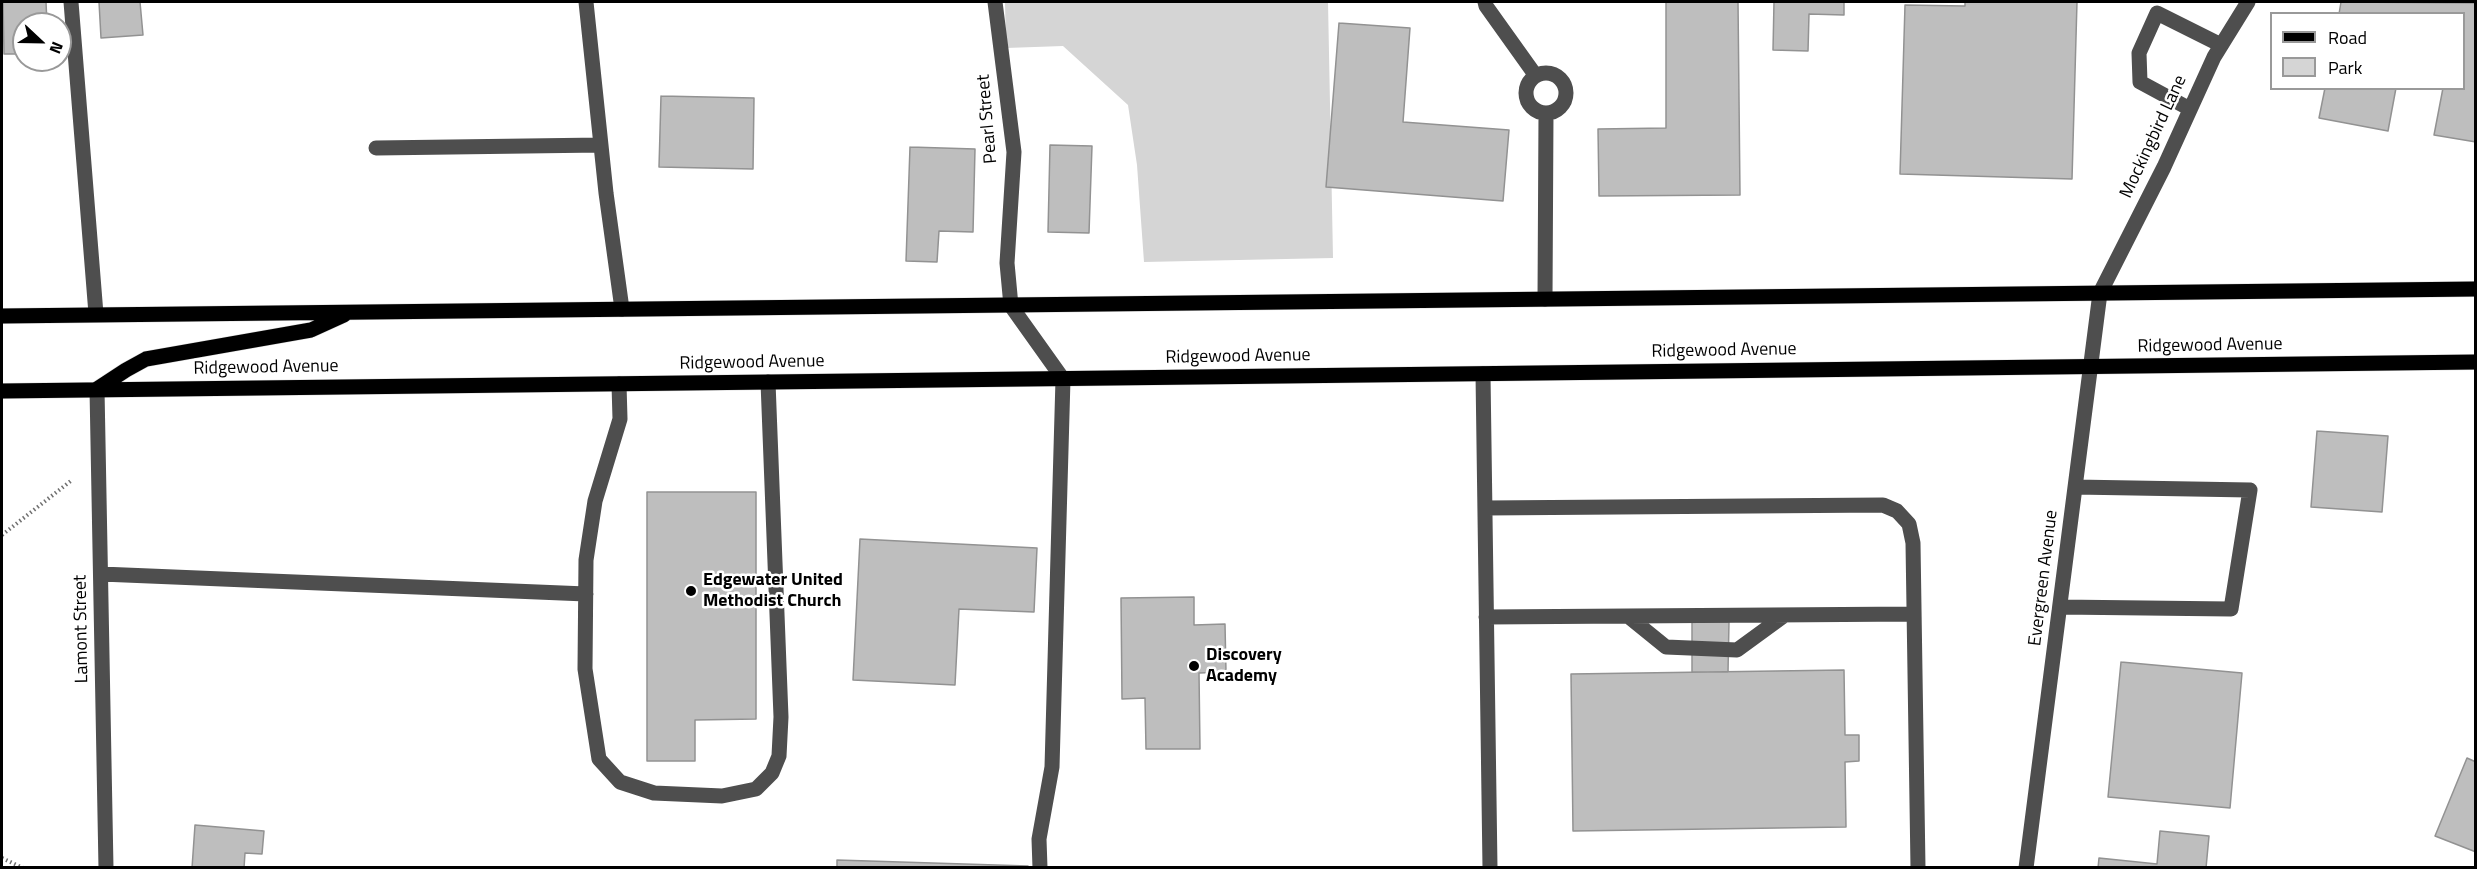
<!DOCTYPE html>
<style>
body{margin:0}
#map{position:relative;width:2477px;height:869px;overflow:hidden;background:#fff;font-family:"Titillium Web",sans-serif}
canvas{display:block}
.frame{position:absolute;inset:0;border:3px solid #000;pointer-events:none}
.legend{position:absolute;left:2270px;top:12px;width:195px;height:78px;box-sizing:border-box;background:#fff;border:2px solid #999;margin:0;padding:8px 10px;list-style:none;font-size:18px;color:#000}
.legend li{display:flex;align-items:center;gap:12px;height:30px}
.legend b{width:30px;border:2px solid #999}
.north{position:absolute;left:12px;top:12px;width:60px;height:60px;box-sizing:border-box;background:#fff;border:2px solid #999;border-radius:50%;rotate:112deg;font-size:16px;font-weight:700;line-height:24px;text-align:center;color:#000}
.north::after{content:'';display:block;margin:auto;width:21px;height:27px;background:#000;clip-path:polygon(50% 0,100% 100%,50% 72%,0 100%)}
</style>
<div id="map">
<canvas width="2477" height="869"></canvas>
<div class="frame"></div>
<ul class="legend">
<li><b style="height:8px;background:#000"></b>Road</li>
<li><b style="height:16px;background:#d5d5d5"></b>Park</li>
</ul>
<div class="north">N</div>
</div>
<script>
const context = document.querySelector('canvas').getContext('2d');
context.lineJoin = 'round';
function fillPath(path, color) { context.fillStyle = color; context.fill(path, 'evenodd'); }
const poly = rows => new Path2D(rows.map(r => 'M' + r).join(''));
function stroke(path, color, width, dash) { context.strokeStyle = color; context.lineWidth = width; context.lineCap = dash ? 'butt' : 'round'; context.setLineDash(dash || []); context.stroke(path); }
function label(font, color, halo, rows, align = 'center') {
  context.font = font + ' "Titillium Web",sans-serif'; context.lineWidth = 5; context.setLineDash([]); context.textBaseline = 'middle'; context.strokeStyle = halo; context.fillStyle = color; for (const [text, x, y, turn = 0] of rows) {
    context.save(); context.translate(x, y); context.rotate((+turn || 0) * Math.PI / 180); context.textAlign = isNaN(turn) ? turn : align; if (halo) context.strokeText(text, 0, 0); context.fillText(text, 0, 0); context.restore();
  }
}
fillPath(poly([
 [1005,2,1328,2,1333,258,1144,262,1137,165,1128,105,1063,46,1006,48]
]), '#d5d5d5');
const building = poly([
 [3,2,46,2,47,24,24,24,24,54,4,54,3,2],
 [99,2,140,2,143,35,101,38,99,2],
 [1666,2,1738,2,1740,195,1599,196,1598,129,1666,128,1666,2],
 [1774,2,1844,2,1844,15,1809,14,1808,51,1773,50,1774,2],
 [1965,2,2077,2,2072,179,1900,174,1905,5,1965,6,1965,2],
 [2341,2,2476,3,2476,142,2434,135,2443,88,2464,88,2464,14,2339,14,2341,2],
 [1339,23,1410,28,1403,122,1509,130,1503,201,1326,187,1339,23],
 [2325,88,2396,88,2388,131,2319,118,2325,88],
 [661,96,754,98,753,169,659,167,661,96],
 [1050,145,1092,146,1089,233,1048,232,1050,145],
 [910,147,975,149,973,232,939,231,937,262,906,261,910,147],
 [2317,431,2388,436,2382,512,2311,507,2317,431],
 [647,492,756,492,756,719,695,720,695,761,647,761,647,492],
 [860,539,1037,548,1034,612,959,609,955,685,853,680,860,539],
 [1194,597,1194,625,1225,624,1226,672,1199,673,1200,749,1146,749,1145,698,1122,699,1121,598,1194,597],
 [1692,622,1729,622,1728,672,1692,672,1692,622],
 [2121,662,2242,673,2230,808,2108,797,2121,662],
 [1844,670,1845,735,1859,735,1859,761,1845,762,1846,827,1573,831,1571,674,1844,670],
 [2467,758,2476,762,2476,852,2435,836,2467,758],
 [195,825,264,831,262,854,245,853,244,868,192,868,195,825],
 [2160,831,2209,836,2206,868,2098,868,2099,858,2157,864,2160,831],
 [837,860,1028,866,1028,868,837,868,837,860]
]);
fillPath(building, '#bebebe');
stroke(building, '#929292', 1.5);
const major = poly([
 [2,316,2476,289],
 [97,389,126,370,146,359,311,330,344,315],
 [2,391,2476,362]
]);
stroke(major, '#dbdbdb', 16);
stroke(poly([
 [2,535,72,480],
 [2,858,23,868]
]), '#707070', 4, [1.5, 3]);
stroke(poly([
 [71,2,96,314],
 [586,2,606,193,622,309],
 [995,2,1014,152,1007,263,1011,306,1063,379,1052,767,1039,839,1040,868],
 [1485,2,1486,6,1536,76],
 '1526 93a20 20 0 1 1 40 0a20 20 0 1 1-40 0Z',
 [2190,109,2140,82,2139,53,2157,13,2221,45],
 [376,148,601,145],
 [1545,299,1546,113],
 [1483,374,1490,868],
 [619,384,620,419,595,501,586,560,585,669,599,759,620,782,654,793,722,796,756,789,772,773,779,756,781,717,768,382],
 [97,389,106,868],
 [1485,508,1883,505,1897,511,1909,524,1913,543,1918,868],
 [101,574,586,594],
 [2060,607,2231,609,2250,490,2075,487],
 [1486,617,1914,614],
 [1629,617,1666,647,1737,650,1785,615],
 [2026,868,2100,293,2164,167,2214,57,2248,2]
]), '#4e4e4e', 15);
stroke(major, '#000', 15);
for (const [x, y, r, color] of [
 [691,591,6,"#000"],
 [1194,666,6,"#000"]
]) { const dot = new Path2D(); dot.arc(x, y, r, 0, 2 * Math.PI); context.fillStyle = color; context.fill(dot); stroke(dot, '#fff', 2); }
label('18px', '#000', '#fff', [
 ["Pearl Street",988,119,-95],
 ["Mockingbird Lane",2154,137,-65],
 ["Ridgewood Avenue",2210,346,-1],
 ["Ridgewood Avenue",1724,351,-1],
 ["Ridgewood Avenue",1238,357,-1],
 ["Ridgewood Avenue",752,363,-1],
 ["Ridgewood Avenue",266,368,-1],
 ["Evergreen Avenue",2044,578,-83],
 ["Lamont Street",82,629,-91]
]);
label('bold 18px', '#000', '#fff', [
 ["Edgewater United",703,581],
 ["Methodist Church",703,602],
 ["Discovery",1206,656],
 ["Academy",1206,677]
], 'left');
</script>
